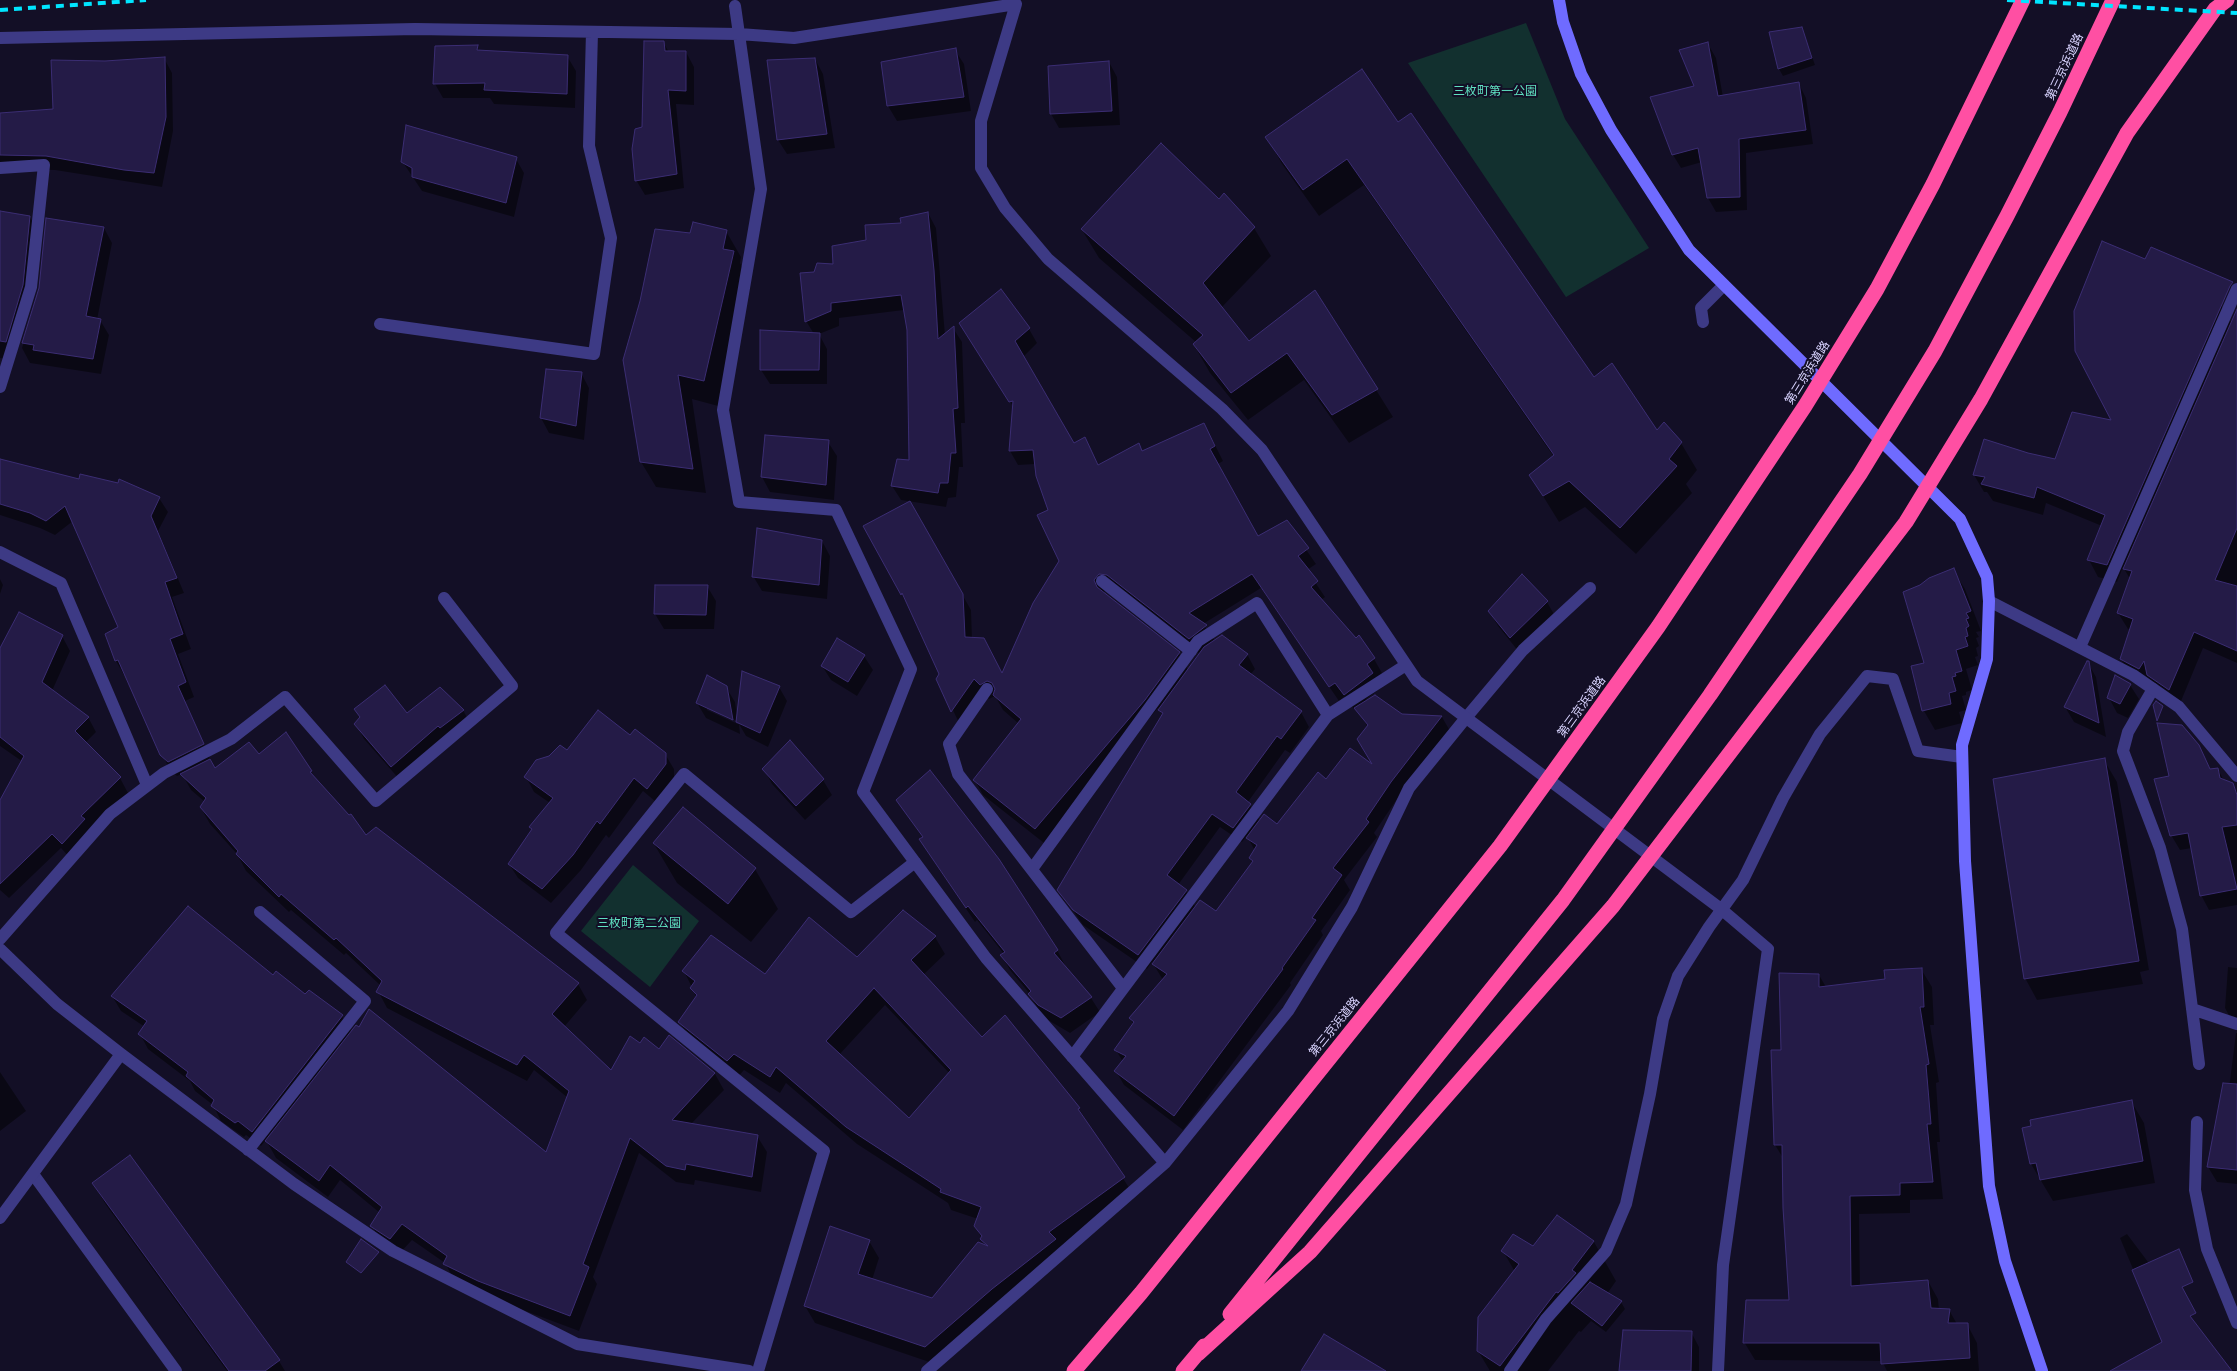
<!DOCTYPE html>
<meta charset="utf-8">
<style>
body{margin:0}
canvas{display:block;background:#130f26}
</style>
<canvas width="2237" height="1371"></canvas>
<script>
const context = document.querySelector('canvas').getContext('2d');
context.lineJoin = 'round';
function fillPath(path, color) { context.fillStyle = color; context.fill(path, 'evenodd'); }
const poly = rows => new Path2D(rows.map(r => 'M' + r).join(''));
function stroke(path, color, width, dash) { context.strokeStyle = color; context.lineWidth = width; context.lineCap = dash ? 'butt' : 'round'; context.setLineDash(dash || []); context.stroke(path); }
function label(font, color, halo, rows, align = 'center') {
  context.font = font + ' "Varela Round","Noto Sans JP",sans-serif'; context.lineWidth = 4; context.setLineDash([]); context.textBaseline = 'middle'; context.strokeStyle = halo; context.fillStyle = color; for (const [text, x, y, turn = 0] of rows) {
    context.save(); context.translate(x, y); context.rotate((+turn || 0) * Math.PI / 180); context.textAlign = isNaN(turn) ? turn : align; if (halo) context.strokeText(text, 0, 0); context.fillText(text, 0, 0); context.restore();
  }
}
fillPath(poly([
 [1526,23,1565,119,1649,248,1566,297,1408,63],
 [633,865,699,921,650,987,581,931]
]), '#12302f');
fillPath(poly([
 [1802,28,1815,65,1783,76,1779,69,1771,33],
 [663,42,669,52,686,52,694,67,694,105,676,104,684,188,645,195,636,180,644,128],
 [1708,44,1716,58,1723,97,1799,84,1806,98,1813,144,1746,153,1747,210,1716,212,1708,198,1702,162,1681,168,1673,155,1696,87],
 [477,46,480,52,567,56,576,71,575,108,494,104,490,98,443,98,435,84],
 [955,50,964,64,971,111,897,121,888,106,883,63],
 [164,58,172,73,173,131,162,187,55,170,4,169,0,162,0,114,54,110,105,63],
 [815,59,823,74,835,148,787,154,778,140,768,61],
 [1109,62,1117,77,1120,125,1059,128,1051,114],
 [1398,123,1594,378,1657,432,1664,424,1681,443,1697,470,1686,484,1692,493,1636,554,1585,507,1559,522,1530,475,1554,457,1364,185,1319,216,1282,164,1267,137],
 [516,159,524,173,514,217,422,191,402,161],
 [1224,195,1254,228,1271,256,1221,308,1249,343,1315,292,1393,417,1349,443,1304,380,1248,420,1210,373,1194,345,1197,343,1099,258,1082,230,1219,201],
 [928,213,936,228,945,335,953,328,962,342,965,423,961,423,963,467,959,467,956,497,948,498,946,507,901,500,892,486,910,461,908,330,904,310,839,318,839,326,819,334,827,349,827,384,770,384,761,370,814,334,806,321,815,273,835,265,867,242],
 [0,214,30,217,38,232,12,360,0,358],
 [48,220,104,228,112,243,97,320,100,320,109,335,101,374,30,363,22,348,40,288],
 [726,231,741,257,740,263,748,278,718,406,692,399,706,493,656,487,641,462,691,234],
 [2221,305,2232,324,2237,312,2237,663,2203,648,2179,706,2131,676,2121,659,2131,630,2128,629,2118,613,2130,579,2123,567,2117,582,2098,577,2089,560,2102,526,2046,503,2043,515,1993,501,1987,492,1984,492,1974,475,2028,455,2056,461,2113,421],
 [1029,329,1037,343,1023,357,1074,444,1085,439,1099,466,1139,445,1143,452,1212,439,1223,461,1218,464,1258,537,1287,522,1316,564,1307,570,1325,597,1321,600,1374,659,1382,673,1381,688,1366,699,1367,701,1401,715,1442,717,1450,731,1399,796,1374,833,1377,837,1344,880,1350,890,1321,931,1323,935,1290,983,1291,985,1183,1130,1124,1085,1116,1071,1123,1062,1116,1050,1134,1025,1130,1019,1163,980,1152,962,1147,969,1083,925,1059,890,1163,715,1158,708,1044,843,983,795,975,780,1019,724,1003,710,995,696,989,699,983,693,960,725,938,679,940,674,910,609,865,527,910,502,971,610,972,639,984,639,1003,675,1060,561,1050,510,1036,464,1018,465,1010,451,1014,408,969,338],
 [1107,588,1116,589,1200,654,1188,670,1179,653,1103,594],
 [1261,588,1339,701,1344,697,1354,709,1356,707,1368,727,1375,768,1326,780,1278,826,1260,821,1248,802,1285,750,1290,753,1309,727,1301,712,1250,675,1255,669,1247,654,1215,641,1203,624],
 [1220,827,1242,842,1247,836,1255,851,1250,858,1253,863,1216,913,1196,908,1186,891,1178,885],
 [581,373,589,388,584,440,549,433,541,418],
 [828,442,837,456,834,500,770,492,762,477],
 [0,460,80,481,159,498,168,512,158,531,184,593,172,597,191,649,178,654,194,697,185,701,215,770,258,755,285,734,317,782,366,837,578,984,587,1000,564,1027,611,1072,640,1044,660,1051,669,1037,715,1074,724,1090,691,1124,757,1136,767,1152,761,1192,695,1180,694,1185,676,1182,639,1153,593,1277,597,1284,579,1331,488,1297,454,1280,445,1263,412,1240,399,1254,381,1242,372,1226,380,1213,340,1180,328,1197,276,1158,266,1140,261,1146,246,1135,244,1137,221,1121,213,1105,195,1091,190,1081,148,1049,140,1034,145,1027,121,1011,112,996,274,977,305,996,309,992,342,1016,352,1033,547,1154,568,1098,534,1070,527,1081,387,1008,378,991,381,986,346,953,344,955,291,910,289,912,246,871,237,854,210,824,201,808,205,802,191,790,182,774,177,776,170,770,162,754,126,675,124,675,116,661,106,635,120,627,73,521,55,535,40,528,0,515],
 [822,541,830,556,827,599,762,591,753,576],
 [1953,570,1965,589,1981,631,1976,632,1979,637,1976,638,1979,646,1976,648,1978,656,1975,657,1978,665,1966,669,1972,690,1966,692,1966,695,1962,696,1966,710,1959,712,1962,723,1935,730,1924,711,1913,667,1926,664],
 [0,579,3,585,0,594],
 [707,586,716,601,714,629,664,629,655,614],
 [1547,602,1555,616,1519,652,1498,626,1489,611],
 [62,636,70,651,52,691,88,717,96,732,85,743,120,778,128,793,70,858,61,848,9,898,0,890,0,802,23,762,0,746,0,651],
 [864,656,873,670,857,696,831,680,822,666],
 [2088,663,2096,677,2106,737,2074,722,2065,707],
 [2130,685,2139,699,2128,718,2117,713,2109,698],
 [384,686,408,714,463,710,471,725,400,780,364,739,356,724,361,719,355,709],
 [726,687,735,702,737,716,779,687,787,701,768,747,746,736,739,724,740,734,706,718,697,703],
 [707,707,739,722,738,724,707,710],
 [630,737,665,754,674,769,674,779,656,802,643,791,609,838,606,835,581,870,551,903,518,878,509,864,532,831,530,827,550,803,534,792,526,777,567,752],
 [790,742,823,780,832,795,805,820,772,784,764,769],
 [2198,746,2211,770,2218,769,2224,781,2233,784,2237,792,2237,905,2209,910,2201,895,2192,848,2180,850,2171,835,2171,777],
 [2104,760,2117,782,2149,970,2140,972,2143,984,2037,1000,2025,978],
 [898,801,1057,950,1065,965,1064,966,1091,998,1100,1012,1070,1033,1048,1020,1038,1009,1030,994,1010,970,1002,956,1004,954,977,920,975,922,929,854,921,840,923,838],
 [683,808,755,869,778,909,751,942,677,883,654,844],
 [903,912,935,937,945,954,923,975,982,1039,1005,1017,1079,1109,1133,1194,935,1364,815,1323,805,1306,869,1241,879,1258,872,1280,933,1300,986,1246,975,1226,978,1219,951,1210,948,1203,857,1144,786,1083,780,1093,744,1070,737,1078,690,1039,680,1022,697,998,684,971,765,975,857,958],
 [885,1005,950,1074,909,1120,839,1055],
 [2228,967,2237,968,2237,1022,2233,1023,2225,1008],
 [1921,969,1932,987,1934,1025,1930,1025,1939,1082,1936,1083,1940,1142,1937,1142,1943,1199,1910,1200,1910,1213,1859,1214,1860,1286,1928,1281,1938,1299,1939,1310,1949,1310,1957,1324,1967,1324,1977,1343,1979,1371,1887,1371,1882,1361,1755,1360,1744,1342,1790,1302,1783,1158,1775,1145,1782,1051,1819,975,1826,987,1887,980],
 [2236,1033,2237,1033,2237,1184,2217,1182,2208,1167,2216,1126,2224,1128],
 [0,1072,26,1111,0,1131],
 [2131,1101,2144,1123,2155,1183,2053,1201,2031,1164],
 [130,1157,279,1361,285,1371,227,1371,106,1205,93,1183],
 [1557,1217,1594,1242,1616,1281,1607,1294,1621,1302,1625,1309,1606,1332,1591,1321,1581,1332,1579,1331,1548,1371,1490,1371,1478,1351,1515,1272,1503,1251,1533,1248],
 [2127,1234,2218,1355,2229,1371,2141,1371,2164,1343,2120,1238],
 [1691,1332,1699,1347,1699,1371,1620,1371]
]), '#0007');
const building = poly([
 [1802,27,1812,58,1778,69,1769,32,1802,27],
 [644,41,664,41,665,51,686,51,686,91,668,90,677,174,635,181,632,149,635,129,642,127,644,41],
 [1708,42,1718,96,1799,82,1806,130,1739,139,1740,197,1707,198,1698,148,1672,155,1650,97,1694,86,1679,50,1708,42],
 [478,45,477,50,568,55,567,94,484,90,485,83,433,84,435,46,478,45],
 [956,48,964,97,887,106,881,62,956,48],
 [165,57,166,117,154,173,124,170,46,156,0,155,0,113,53,109,51,60,105,61,165,57],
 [815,58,827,134,777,140,767,60,815,58],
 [1109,61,1112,111,1050,114,1048,66,1109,61],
 [1362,69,1398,122,1411,113,1594,377,1612,363,1657,430,1664,422,1682,442,1669,459,1677,466,1620,528,1569,481,1543,496,1529,475,1554,455,1347,159,1303,190,1265,137,1362,69],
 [406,125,517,157,506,203,412,177,412,168,401,162,406,125],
 [1161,143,1219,199,1224,193,1255,227,1203,283,1249,341,1315,290,1378,389,1332,415,1287,353,1231,393,1193,344,1203,335,1081,229,1161,143],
 [0,211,30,216,23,285,6,342,0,341,0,211],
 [928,212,934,270,938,339,954,326,958,408,953,409,956,453,951,453,948,483,940,483,938,493,891,486,897,459,909,460,907,330,901,295,831,303,831,311,805,322,800,273,814,272,817,263,833,264,832,246,866,240,865,225,901,223,900,218,928,212],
 [46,218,104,227,86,316,101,319,93,359,33,350,34,345,22,343,39,288,46,218],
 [693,222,727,230,723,249,734,251,704,381,678,375,693,469,640,462,623,360,640,301,655,229,690,233,693,222],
 [2102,241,2145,259,2151,247,2233,282,2230,286,2107,565,2087,560,2105,515,2037,487,2034,498,1981,484,1985,477,1973,475,1984,439,2028,453,2055,459,2072,412,2111,420,2075,351,2074,311,2102,241],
 [1001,289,1030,328,1015,341,1074,443,1085,437,1098,465,1139,443,1142,451,1204,423,1215,446,1210,449,1258,536,1287,520,1309,548,1298,556,1318,581,1311,587,1356,638,1359,635,1375,658,1367,664,1373,673,1344,695,1335,683,1329,687,1252,574,1189,613,1207,625,1189,639,1107,575,1099,574,1094,580,1097,587,1180,652,1145,700,1035,829,973,780,1021,719,993,695,995,689,992,683,987,681,980,685,974,679,951,712,936,679,939,674,902,593,901,595,863,526,910,501,963,594,965,637,984,638,1002,673,1033,603,1059,561,1037,515,1048,510,1036,476,1033,450,1009,451,1013,401,1009,402,959,323,1001,289],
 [2237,309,2237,528,2215,580,2237,586,2237,651,2194,632,2169,690,2147,675,2144,661,2139,669,2120,659,2133,619,2117,613,2132,571,2123,569,2237,309],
 [760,330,820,333,819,370,760,370,760,330],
 [546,369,582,372,576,426,540,418,546,369],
 [765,435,829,440,826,485,761,477,765,435],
 [0,459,79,479,80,474,118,483,119,479,160,497,151,516,177,578,165,582,183,634,170,639,186,682,178,686,204,744,168,762,160,755,118,660,115,661,105,634,118,627,65,506,46,521,30,513,0,504,0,459],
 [757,528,822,540,819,585,752,577,757,528],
 [1954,568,1971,611,1966,613,1969,618,1966,619,1969,626,1966,628,1968,636,1965,637,1968,646,1956,650,1962,671,1955,673,1956,676,1952,677,1956,691,1949,693,1951,704,1922,711,1911,666,1924,663,1903,592,1920,585,1929,578,1954,568],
 [1522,574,1548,601,1510,638,1488,611,1522,574],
 [655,585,708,585,706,615,654,614,655,585],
 [19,612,63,635,42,682,89,717,75,731,121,777,81,816,85,819,62,844,52,834,0,884,0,800,24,756,0,737,0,648,19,612],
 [1222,635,1248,654,1239,665,1302,711,1281,739,1277,736,1236,792,1251,804,1233,828,1212,814,1167,875,1187,890,1138,955,1073,910,1057,890,1163,713,1158,710,1204,647,1222,635],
 [837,638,865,655,848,682,821,666,837,638],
 [2087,661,2089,661,2099,723,2064,707,2087,661],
 [742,671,780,686,760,733,736,722,742,671],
 [707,675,727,686,733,720,696,703,707,675],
 [2115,675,2131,684,2120,704,2107,698,2115,675],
 [385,685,407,713,440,687,464,710,440,728,438,726,391,767,354,724,360,717,354,709,385,685],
 [1375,695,1402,714,1442,716,1391,782,1366,819,1369,822,1333,868,1342,875,1312,918,1316,920,1282,968,1283,969,1174,1116,1114,1071,1126,1056,1114,1050,1134,1022,1129,1018,1167,974,1152,964,1200,900,1216,911,1253,861,1249,858,1257,845,1246,838,1264,814,1277,824,1318,772,1326,779,1350,748,1372,764,1357,739,1368,725,1354,708,1375,695],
 [2156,701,2163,706,2157,721,2153,705,2156,701],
 [598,710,630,735,635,729,666,753,666,764,647,789,634,778,600,824,597,821,573,855,542,889,508,864,532,829,529,827,553,798,524,777,536,760,549,756,560,745,567,750,598,710],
 [2157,723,2182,725,2199,745,2210,769,2218,768,2220,778,2233,783,2237,795,2237,825,2222,827,2237,889,2200,896,2188,833,2170,836,2154,779,2169,776,2157,723],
 [286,732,312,771,310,772,349,815,351,814,366,835,376,827,579,983,552,1014,611,1070,630,1036,640,1043,644,1037,659,1049,669,1035,715,1073,672,1120,758,1135,752,1177,686,1164,685,1170,666,1166,630,1138,583,1264,589,1267,570,1316,478,1281,443,1264,447,1256,402,1224,390,1239,370,1226,382,1207,330,1165,319,1181,265,1141,356,1025,359,1027,369,1009,546,1152,569,1091,524,1055,517,1065,376,992,382,981,336,938,334,940,281,894,279,897,236,854,238,851,200,807,206,798,180,774,210,759,215,768,249,742,259,754,286,732],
 [790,740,824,779,796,806,762,769,790,740],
 [2105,758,2139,961,2024,979,1993,779,2105,758],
 [930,770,999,859,1058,950,1054,953,1092,997,1061,1018,1038,1005,1028,994,1031,991,1000,955,1005,952,968,906,966,908,919,839,923,837,896,800,930,770],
 [683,807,756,868,728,904,653,843,683,807],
 [188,906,273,975,276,971,305,994,309,990,343,1015,252,1132,238,1121,235,1123,211,1106,214,1100,186,1076,188,1072,138,1034,147,1021,111,996,188,906],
 [903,910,936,936,911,960,982,1037,1005,1015,1080,1108,1078,1109,1125,1177,1049,1232,1056,1239,992,1289,925,1347,804,1306,830,1226,870,1240,858,1274,932,1298,978,1242,988,1246,980,1239,982,1236,974,1226,981,1207,940,1192,941,1189,846,1127,776,1067,770,1077,734,1054,727,1061,678,1022,697,995,690,988,695,981,682,971,711,935,765,974,809,917,857,957,903,910],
 [874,988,951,1070,909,1118,826,1041,874,988],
 [1922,968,1924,1007,1920,1007,1929,1064,1926,1065,1931,1124,1927,1124,1933,1182,1900,1183,1900,1195,1850,1196,1851,1286,1928,1280,1931,1308,1950,1309,1948,1323,1968,1323,1970,1358,1881,1364,1880,1343,1743,1343,1746,1300,1789,1300,1783,1208,1782,1145,1774,1145,1771,1050,1781,1050,1779,973,1819,974,1819,987,1885,979,1884,970,1922,968],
 [2223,1083,2237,1084,2237,1170,2207,1167,2223,1083],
 [2132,1100,2143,1161,2040,1180,2036,1163,2030,1164,2022,1128,2031,1126,2030,1120,2132,1100],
 [130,1155,280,1360,265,1371,229,1371,92,1183,130,1155],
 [1557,1215,1594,1241,1572,1270,1576,1273,1558,1293,1556,1292,1500,1366,1477,1351,1478,1317,1519,1264,1501,1251,1513,1234,1533,1246,1557,1215],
 [361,1239,379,1252,361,1273,346,1262,361,1239],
 [2179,1249,2193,1282,2182,1287,2196,1313,2190,1316,2232,1371,2110,1371,2162,1342,2132,1270,2179,1249],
 [1590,1282,1622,1301,1602,1326,1571,1303,1590,1282],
 [1623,1330,1692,1331,1691,1371,1619,1371,1623,1330],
 [1324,1334,1386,1371,1301,1371,1324,1334]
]);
fillPath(building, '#241b47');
stroke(building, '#3b2d73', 1);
stroke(poly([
 [1703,322,1701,308,1724,285],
 [2153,689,2128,732,2123,751,2160,848,2182,929,2199,1064],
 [1465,719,1523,650,1590,588],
 [2192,1009,2237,1024],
 [2197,1122,2195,1190,2207,1249,2237,1323],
 [33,1174,176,1371]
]), '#3d3a85', 12);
stroke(poly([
 [735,6,761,189,723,410,739,502,836,510,911,669,863,792,986,958,1165,1163],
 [0,38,415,29,739,34,794,38,1016,4,981,121,981,168,1005,208,1048,259,1222,409,1262,450,1417,681,1721,909,1768,949,1723,1265,1718,1371],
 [0,168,44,165,31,287,0,387],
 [380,324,594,354,611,238,589,146,592,32],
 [0,552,61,583,147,785],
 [1102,581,1191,651],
 [1989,601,2133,675,2179,707,2237,776],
 [2080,647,2237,289],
 [987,689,949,744,958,774,1123,988],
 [1032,869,1198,641,1257,603,1328,715],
 [0,939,110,814,164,773,231,739,285,697,376,801,512,686,444,598],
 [0,949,57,1004,121,1054,294,1184,393,1251,577,1344,749,1371],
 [1072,1057,1328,715,1406,665],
 [248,1150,365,1001,260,912],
 [0,1218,121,1054],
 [758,1371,824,1151,556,933,684,774,851,912,915,862],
 [927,1371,1165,1163,1288,1011,1352,907,1409,788,1465,719],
 [1510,1371,1546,1319,1606,1251,1626,1204,1650,1094,1663,1019,1678,976,1709,927,1743,880,1783,798,1820,734,1867,676,1893,679,1918,751,1962,757]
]), '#3d3a85', 12);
stroke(poly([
 [1559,0,1563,22,1581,74,1611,130,1689,250,1960,519,1987,577,1989,601,1987,659,1962,745,1965,861,1989,1186,2005,1261,2042,1371]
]), '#6f6bff', 12);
stroke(poly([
 [1230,1314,1563,900,1710,695,1860,474,1935,351,2007,216,2060,112,2113,0],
 [1198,1354,1310,1252,1613,906,1906,522,1981,399,2127,133,2215,9,2227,0],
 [1074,1371,1141,1293,1500,846,1658,627,1805,406,1877,289,1933,184,2023,0],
 [1183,1371,1204,1346]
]), '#ff4fa3', 15);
stroke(poly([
 [2007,0,2237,13],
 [0,10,146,0]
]), '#00e5ff', 4, [8, 6]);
label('12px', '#d9d4ff', '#130f26', [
 ["第三京浜道路",2065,67,-65],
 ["第三京浜道路",1808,373,-58],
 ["第三京浜道路",1582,707,-54],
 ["第三京浜道路",1335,1027,-51]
]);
label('12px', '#5fe0c0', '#130f26', [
 ["三枚町第一公園",1495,92],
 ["三枚町第二公園",639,924]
]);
</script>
